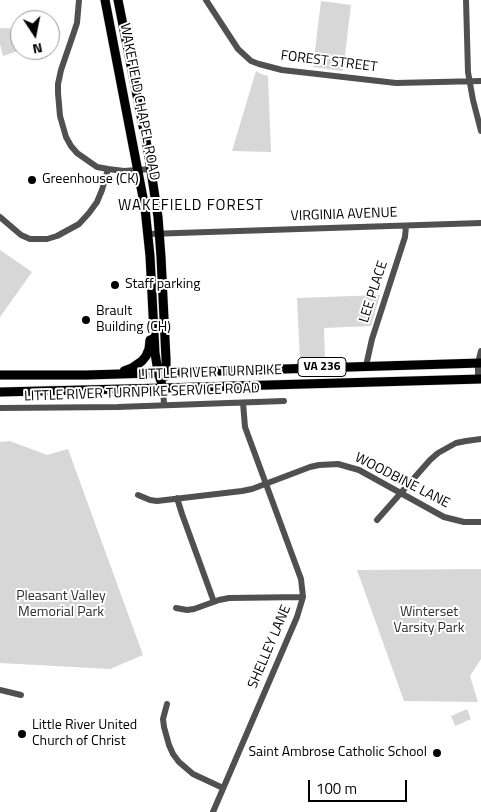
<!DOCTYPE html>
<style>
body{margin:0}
#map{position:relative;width:481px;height:812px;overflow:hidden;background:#fff;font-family:"Titillium Web",sans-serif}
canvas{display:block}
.north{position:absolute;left:10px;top:10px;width:50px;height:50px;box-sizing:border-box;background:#fff;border:1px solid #999;border-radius:50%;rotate:169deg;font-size:14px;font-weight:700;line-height:20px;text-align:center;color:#000}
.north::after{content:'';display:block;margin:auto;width:18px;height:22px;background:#000;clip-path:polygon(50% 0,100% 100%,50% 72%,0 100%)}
.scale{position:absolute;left:308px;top:780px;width:99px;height:22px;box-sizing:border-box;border:2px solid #000;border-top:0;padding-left:6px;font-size:15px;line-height:18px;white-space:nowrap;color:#000;-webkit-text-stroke:4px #fff;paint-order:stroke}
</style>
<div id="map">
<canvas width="481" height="812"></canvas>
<div class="north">N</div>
<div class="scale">100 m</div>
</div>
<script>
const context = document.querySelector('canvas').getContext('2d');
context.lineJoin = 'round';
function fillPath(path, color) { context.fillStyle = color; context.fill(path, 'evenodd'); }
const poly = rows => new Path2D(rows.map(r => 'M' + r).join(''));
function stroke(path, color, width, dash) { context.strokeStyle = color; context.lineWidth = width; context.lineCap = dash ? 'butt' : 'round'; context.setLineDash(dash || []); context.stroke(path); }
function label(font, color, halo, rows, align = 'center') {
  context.font = font + ' "Titillium Web",sans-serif'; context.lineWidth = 4; context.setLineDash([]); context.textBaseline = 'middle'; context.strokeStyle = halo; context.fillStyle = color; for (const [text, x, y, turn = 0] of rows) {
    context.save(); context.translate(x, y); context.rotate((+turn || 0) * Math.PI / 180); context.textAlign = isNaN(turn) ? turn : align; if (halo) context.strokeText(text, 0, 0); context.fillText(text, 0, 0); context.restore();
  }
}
fillPath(poly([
 [321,1,351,5,343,71,313,67],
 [0,28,20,29,20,50,21,50,3,56,0,44],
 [256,71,261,74,268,76,271,152,232,151],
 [0,250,32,272,0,317],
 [380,295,371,326,324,328,325,359,300,360,297,298],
 [10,441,47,455,68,449,143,655,110,669,0,663,0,442],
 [481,569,481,659,470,676,478,702,404,701,357,570],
 [467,709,471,719,455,726,451,716]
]), '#d7d7d7');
const major = poly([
 [105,0,145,208,150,256,155,353,158,372,163,388],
 [118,0,148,151,158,217,161,257,166,359,166,376],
 [124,371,132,368,142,361,146,356,149,349,150,340],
 [0,375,87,375,481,363],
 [0,392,163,388,481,379]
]);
stroke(major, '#dbdbdb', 10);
stroke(poly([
 [79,0,77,23,73,35,61,70,58,84,58,93,60,116,66,137,71,146,77,153,97,167,108,169,124,171,151,169],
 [206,0,238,49,251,61,259,64,282,70,396,83,481,81],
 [466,0,468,72,473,100,481,131],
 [0,217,21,235,30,239,47,239,57,236,79,224,89,213,97,202,102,190,108,169],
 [148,234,481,223],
 [366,366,372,339,405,237,406,226],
 [478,379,478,363,481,351],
 [163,388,164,405],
 [0,408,118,407,284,401],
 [138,495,150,500,157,501,242,491,252,489,310,467,319,465,338,464,359,470,444,517,464,522,481,522],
 [177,498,182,514,214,602],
 [377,520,430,460,438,453,456,443,466,441,481,439],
 [176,608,187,610,194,609,219,600,229,598,303,597],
 [0,690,21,695],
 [167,704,163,719,164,727,169,745,173,754,179,762,193,774,223,788],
 [213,812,297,617,303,597,301,579,245,427,243,403]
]), '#505050', 6);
stroke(major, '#000', 9);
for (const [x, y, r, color] of [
 [32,180,5,"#000"],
 [115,285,5,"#000"],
 [86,320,5,"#000"],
 [22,734,5,"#000"],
 [437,753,5,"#000"]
]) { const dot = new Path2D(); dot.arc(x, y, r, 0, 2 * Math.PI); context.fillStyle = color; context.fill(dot); stroke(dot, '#fff', 2); }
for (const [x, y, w] of [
 [322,367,48]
]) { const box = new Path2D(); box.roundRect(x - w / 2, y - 9.5, w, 19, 4); context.fillStyle = '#fff'; context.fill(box); stroke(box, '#000', 1); }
label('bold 12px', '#000', null, [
 ["VA 236",322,367]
]);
label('14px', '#000', '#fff', [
 ["FOREST STREET",329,62,7],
 ["WAKEFIELD CHAPEL ROAD",139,102,79],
 ["VIRGINIA AVENUE",344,215,-2],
 ["LEE PLACE",374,292,-72],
 ["LITTLE RIVER TURNPIKE",210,373,-2],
 ["LITTLE RIVER TURNPIKE SERVICE ROAD",142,393,-2],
 ["WOODBINE LANE",402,481,27],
 ["SHELLEY LANE",270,647,-67]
]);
label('14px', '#000', '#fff', [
 ["Greenhouse (CK)",42,180],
 ["Staff parking",125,285],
 ["Brault",96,312],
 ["Building (CH)",96,328],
 ["Little River United",32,726],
 ["Church of Christ",32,742],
 ["Saint Ambrose Catholic School",427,753,"right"]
], 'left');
label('14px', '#2e2e2e', '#fff', [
 ["Pleasant Valley",61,597],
 ["Memorial Park",61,613],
 ["Winterset",429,613],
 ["Varsity Park",429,629]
]);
context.letterSpacing = '1px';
label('15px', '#000', '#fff', [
 ["WAKEFIELD FOREST",191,206]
]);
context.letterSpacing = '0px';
</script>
